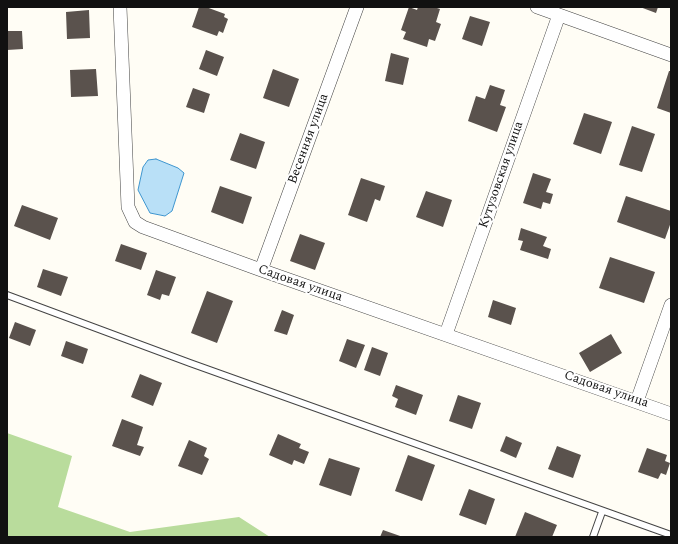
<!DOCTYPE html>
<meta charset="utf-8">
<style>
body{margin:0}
#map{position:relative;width:678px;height:544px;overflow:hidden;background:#fffdf5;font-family:Spectral,serif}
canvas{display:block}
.frame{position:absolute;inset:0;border:8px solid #111;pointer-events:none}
</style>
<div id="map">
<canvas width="678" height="544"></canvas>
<div class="frame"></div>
</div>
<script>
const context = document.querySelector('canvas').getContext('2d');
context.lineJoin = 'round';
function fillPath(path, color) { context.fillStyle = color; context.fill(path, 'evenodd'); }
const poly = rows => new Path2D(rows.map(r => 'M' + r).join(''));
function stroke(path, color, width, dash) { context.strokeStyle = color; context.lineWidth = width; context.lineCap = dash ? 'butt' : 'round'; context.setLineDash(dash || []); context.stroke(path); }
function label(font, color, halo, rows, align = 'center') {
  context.font = font + ' Spectral,serif'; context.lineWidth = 4; context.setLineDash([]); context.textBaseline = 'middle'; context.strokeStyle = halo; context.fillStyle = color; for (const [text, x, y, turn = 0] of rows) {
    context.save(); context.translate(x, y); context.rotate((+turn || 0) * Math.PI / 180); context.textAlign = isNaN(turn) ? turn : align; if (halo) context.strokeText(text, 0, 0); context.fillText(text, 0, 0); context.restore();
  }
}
fillPath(poly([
 [7,433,72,456,58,507,130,532,239,517,270,537,7,537]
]), '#b9dc9c');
const water = poly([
 [156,159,178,168,184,173,172,211,165,216,150,213,138,190,143,167,148,160,156,159]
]);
fillPath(water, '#b9e0f7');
stroke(water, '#3f96cf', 1);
fillPath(poly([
 [199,7,206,7,225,14,224,17,228,19,223,33,219,31,217,36,192,27],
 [409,7,417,10,418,7,434,7,440,9,436,22,441,24,435,41,429,39,427,47,403,39,406,32,401,30],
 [640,7,658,7,656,13],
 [89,10,90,38,67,39,66,12],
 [470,16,490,22,482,46,462,39],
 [7,31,22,31,23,49,7,50],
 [206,50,224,57,217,76,199,69],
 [391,53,409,58,403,85,385,81],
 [96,69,98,96,71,97,70,70],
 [273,69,299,79,289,107,263,98],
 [669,71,671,71,671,113,657,108],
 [490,85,505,90,500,105,506,107,497,132,468,121,476,96,485,99],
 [193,88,210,94,204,113,186,107],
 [584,113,612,122,601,154,573,144],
 [632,126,655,134,642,172,619,165],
 [240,133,265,142,256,169,230,160],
 [533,173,551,179,546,192,553,194,550,204,543,202,541,209,523,203],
 [361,178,385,186,380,201,375,199,367,222,348,215],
 [220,186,252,197,243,224,211,212],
 [426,191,452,200,443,227,416,217],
 [626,196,671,211,671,222,665,239,617,222],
 [22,205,58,218,50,240,14,226],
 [521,228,547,237,543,246,551,249,548,259,520,250,523,241,518,240],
 [300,234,325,243,315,270,290,261],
 [121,244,147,253,141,270,115,261],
 [610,257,655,272,644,303,599,288],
 [43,269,68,277,61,296,37,287],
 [156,270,176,277,169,296,162,294,160,300,147,295],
 [207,291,233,301,217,343,191,333],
 [493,300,516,308,511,325,488,317],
 [282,310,294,315,287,335,274,331],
 [15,322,36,330,30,346,9,338],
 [611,334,622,353,590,372,579,353],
 [347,339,365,345,356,368,339,361],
 [66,341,88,349,83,364,61,356],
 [372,347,388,353,380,376,364,370],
 [140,374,162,383,153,406,131,397],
 [396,385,423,395,416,415,395,407,398,399,392,396],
 [458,395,481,403,472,429,449,421],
 [122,419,143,427,137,445,144,447,140,456,112,446],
 [278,434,301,444,299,448,309,452,304,464,294,460,292,465,269,455],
 [506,436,522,443,516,458,500,451],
 [189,440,207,448,204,456,209,459,202,475,178,466],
 [557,446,581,455,573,478,548,469],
 [647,448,667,455,665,461,670,463,666,475,661,473,658,479,638,472],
 [408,455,435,465,422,501,395,491],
 [329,458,360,468,351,496,319,485],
 [469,489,495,499,486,525,459,515],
 [525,512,557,525,552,537,515,537],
 [383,530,403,537,380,537]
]), '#5a524d');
const lane = poly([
 [7,295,190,363,671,535],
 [593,537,602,512]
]);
const street = poly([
 [120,7,128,207,135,222,143,227,261,270,671,414],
 [537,7,671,55],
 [261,270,357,7],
 [446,334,559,15],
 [637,401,671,305]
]);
stroke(lane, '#444', 8);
stroke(street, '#444', 14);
stroke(lane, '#fff', 6);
stroke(street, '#fff', 13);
label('13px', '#111', '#fff', [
 ["Весенняя улица",309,139,-70],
 ["Кутузовская улица",502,175,-71],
 ["Садовая улица",300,284,19],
 ["Садовая улица",606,390,19]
]);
</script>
